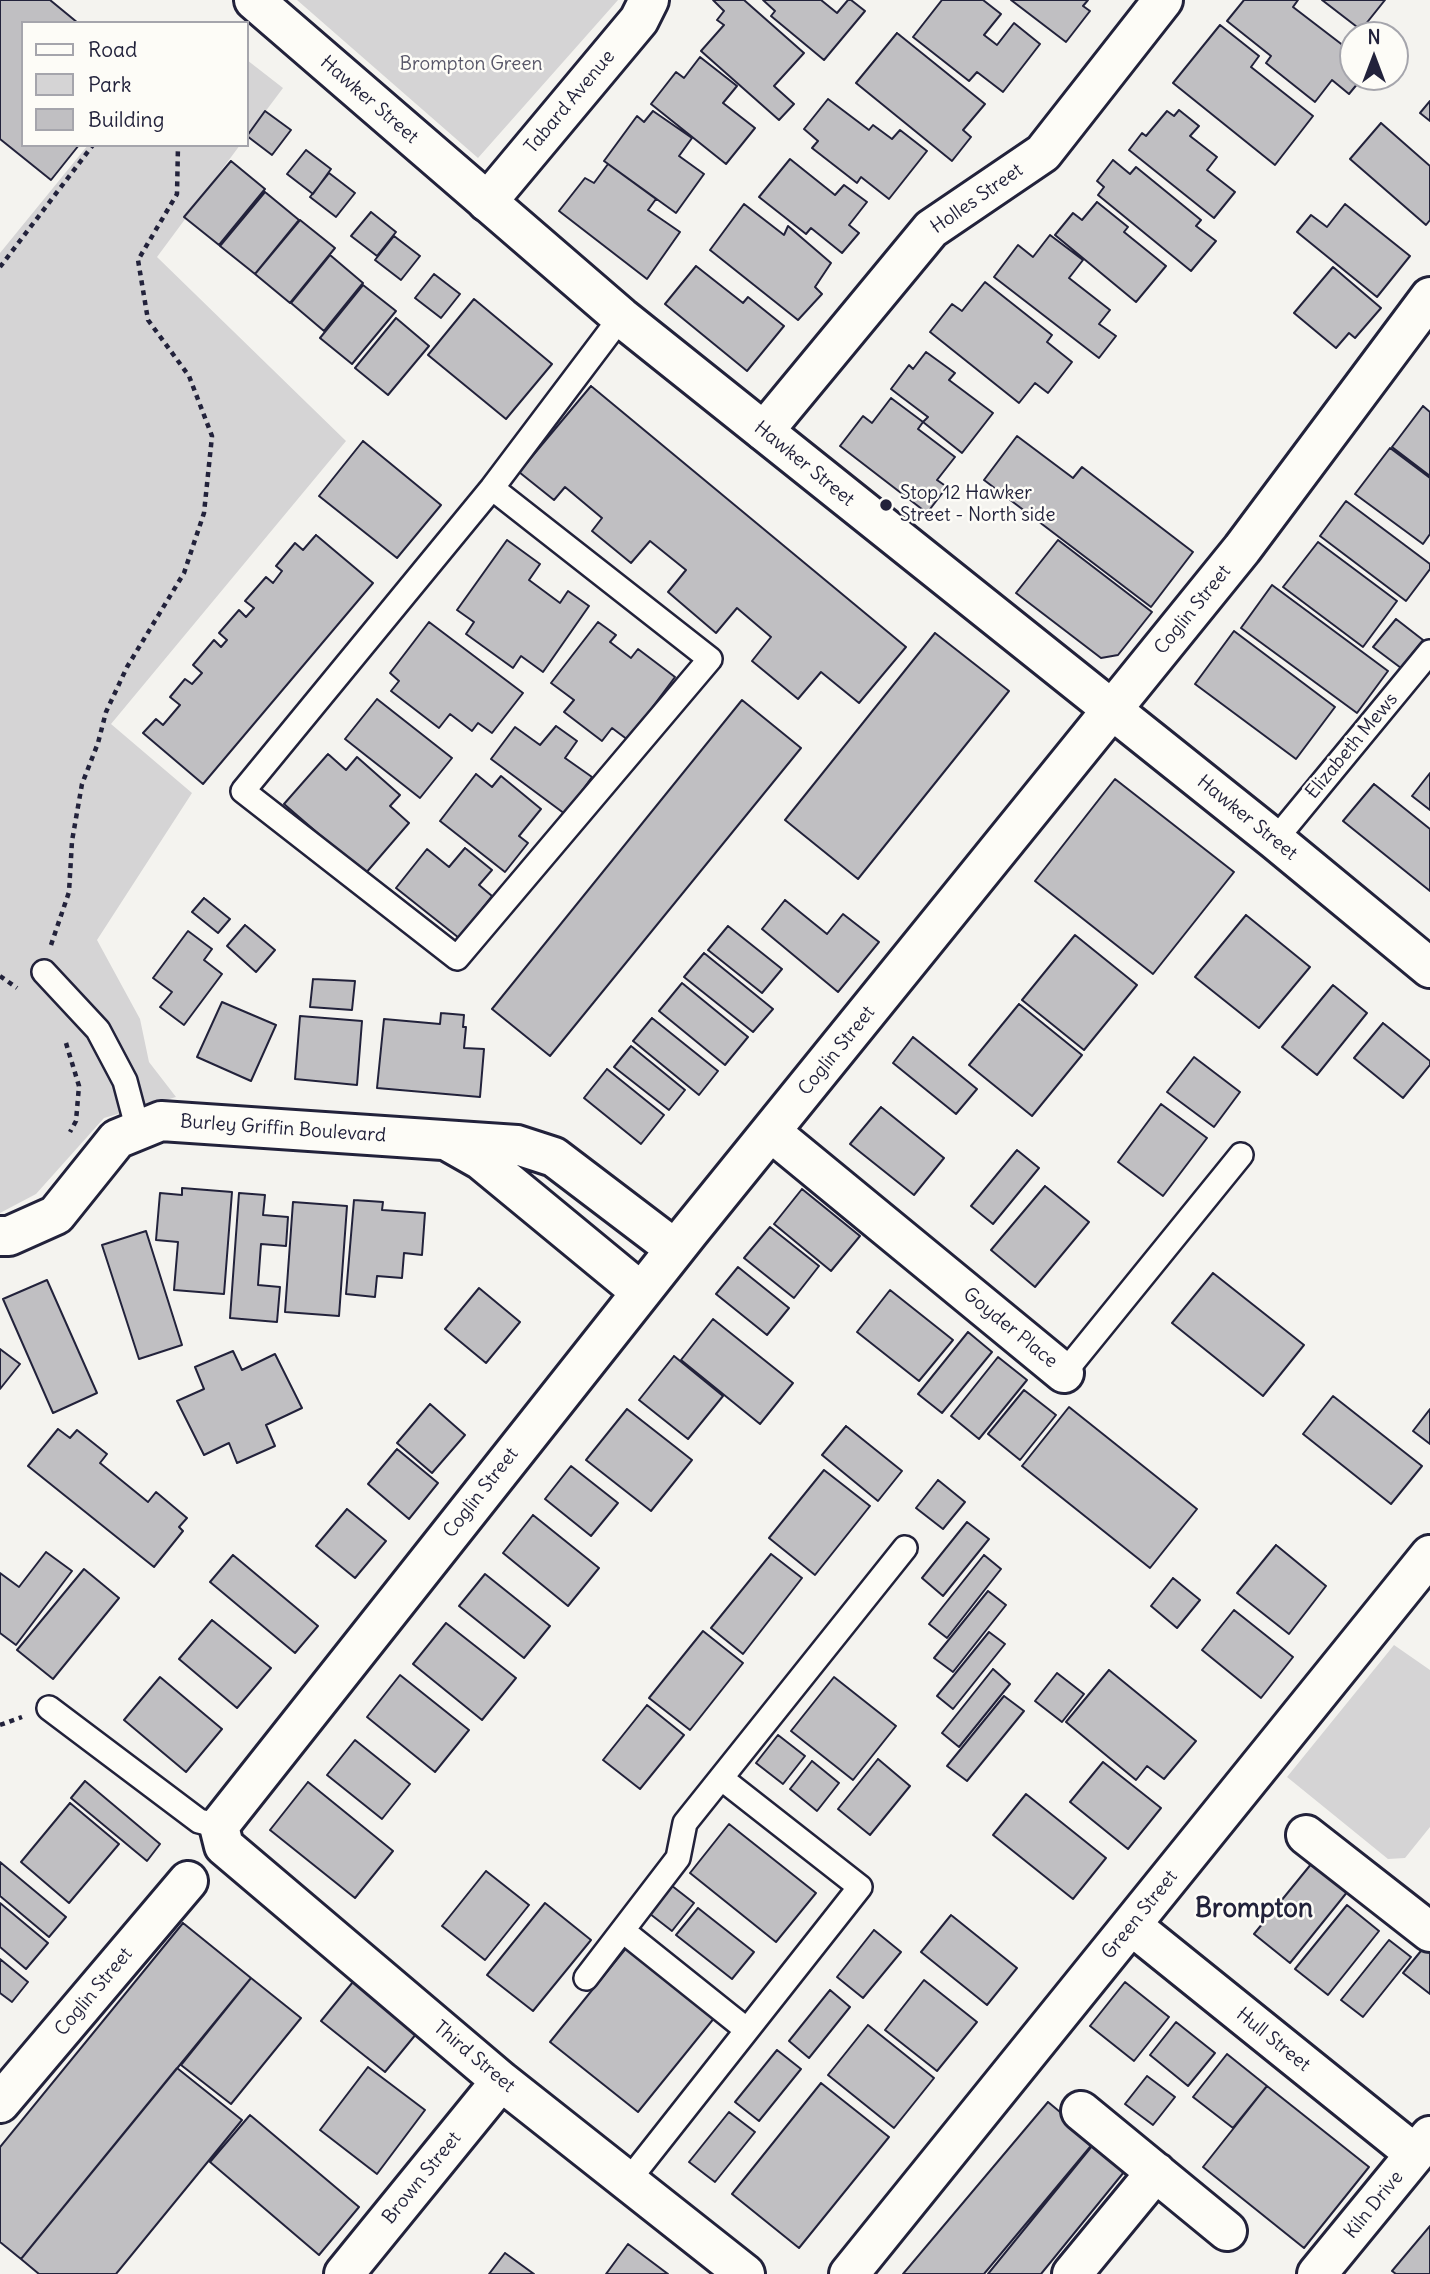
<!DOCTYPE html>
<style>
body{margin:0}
#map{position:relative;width:1430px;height:2274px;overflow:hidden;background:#f4f3ef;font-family:Delius,sans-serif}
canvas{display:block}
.legend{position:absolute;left:21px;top:21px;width:228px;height:126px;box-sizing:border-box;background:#fdfcf7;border:2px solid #a5a5ac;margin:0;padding:9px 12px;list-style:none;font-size:21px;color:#22223b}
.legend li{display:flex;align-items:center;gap:14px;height:35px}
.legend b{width:35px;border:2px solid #a5a5ac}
.north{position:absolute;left:1339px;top:21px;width:70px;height:70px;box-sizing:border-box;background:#fdfcf7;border:2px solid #a5a5ac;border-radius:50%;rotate:0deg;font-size:19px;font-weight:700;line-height:28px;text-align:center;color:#22223b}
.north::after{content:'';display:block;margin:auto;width:24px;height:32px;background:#22223b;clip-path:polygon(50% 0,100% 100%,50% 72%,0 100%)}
</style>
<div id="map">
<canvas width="1430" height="2274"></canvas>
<ul class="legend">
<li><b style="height:9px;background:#fdfcf7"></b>Road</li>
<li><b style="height:19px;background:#d5d4d5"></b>Park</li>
<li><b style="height:19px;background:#c0bfc2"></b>Building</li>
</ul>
<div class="north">N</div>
</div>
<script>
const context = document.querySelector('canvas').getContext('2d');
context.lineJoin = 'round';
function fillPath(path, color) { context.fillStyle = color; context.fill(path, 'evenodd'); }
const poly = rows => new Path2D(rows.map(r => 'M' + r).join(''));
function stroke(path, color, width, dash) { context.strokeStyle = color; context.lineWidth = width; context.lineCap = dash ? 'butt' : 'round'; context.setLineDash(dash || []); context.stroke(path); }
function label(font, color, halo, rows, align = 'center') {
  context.font = font + ' Delius,sans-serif'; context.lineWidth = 5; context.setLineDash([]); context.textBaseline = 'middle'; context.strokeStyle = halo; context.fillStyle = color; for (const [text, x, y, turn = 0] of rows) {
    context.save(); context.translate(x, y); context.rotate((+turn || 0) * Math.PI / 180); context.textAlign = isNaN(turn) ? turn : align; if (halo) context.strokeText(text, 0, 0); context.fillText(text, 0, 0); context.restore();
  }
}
fillPath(poly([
 [297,0,618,0,478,158],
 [247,60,283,88,247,136],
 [88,145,240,145,157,257,346,441,111,724,192,793,97,940,140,1019,149,1062,176,1097,104,1118,36,1194,0,1213,0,253],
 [1394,1645,1430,1670,1430,1827,1405,1858,1388,1859,1287,1777]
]), '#d5d4d5');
const building = poly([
 [0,0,50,0,78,23,23,23,23,145,79,145,51,180,0,139,0,0],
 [713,0,744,0,804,53,774,86,794,104,779,120,701,51,724,25,717,20,724,11,713,0],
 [763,0,821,0,837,13,848,0,851,0,865,11,824,60,771,16,775,11,763,0],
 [942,0,983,0,1001,14,984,35,997,45,1014,23,1040,44,1003,92,977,72,969,81,913,37,942,0],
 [1011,0,1088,0,1083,6,1090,11,1066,42,1011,0],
 [1244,0,1298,0,1293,7,1353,53,1353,77,1363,77,1349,94,1332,80,1315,102,1266,63,1271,56,1227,21,1244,0],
 [1322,0,1385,0,1361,30,1322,0],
 [1220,25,1259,56,1251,67,1313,116,1275,165,1173,83,1220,25],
 [897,33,985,104,963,130,971,137,952,161,856,83,897,33],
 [700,57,737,86,723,103,755,128,726,164,651,104,676,72,684,78,700,57],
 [828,99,869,130,873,125,892,139,900,130,927,151,889,199,861,177,857,183,812,148,818,141,804,129,828,99],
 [1430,101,1430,121,1420,113,1430,101],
 [1179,110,1199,126,1190,136,1217,157,1207,170,1235,192,1214,218,1129,150,1142,133,1146,136,1167,111,1174,116,1179,110],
 [265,111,291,130,272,155,247,136,265,111],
 [653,111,692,138,679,156,704,174,676,213,604,161,637,116,644,122,653,111],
 [1381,123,1430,166,1430,220,1426,225,1350,159,1381,123],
 [306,150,331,169,313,194,287,174,306,150],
 [790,159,835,195,844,185,867,202,849,225,859,233,842,253,811,228,806,234,759,197,790,159],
 [1113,160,1130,174,1136,167,1201,220,1196,226,1216,241,1191,271,1098,195,1104,187,1097,181,1113,160],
 [231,161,265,189,219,245,184,217,231,161],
 [608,164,656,199,648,210,680,232,647,279,559,211,585,178,594,183,608,164],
 [329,173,355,193,336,217,310,197,329,173],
 [265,192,299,220,255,274,220,246,265,192],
 [1097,202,1128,227,1124,232,1166,266,1136,302,1055,235,1073,213,1082,220,1097,202],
 [744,204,784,235,788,226,831,263,815,287,822,294,798,320,710,250,744,204],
 [1345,204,1410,256,1377,297,1297,232,1311,215,1327,227,1345,204],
 [371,212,396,232,377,256,351,236,371,212],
 [300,220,335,248,290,303,255,274,300,220],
 [1050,235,1083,260,1069,278,1110,310,1099,324,1116,336,1099,358,994,277,1018,245,1033,257,1050,235],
 [394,236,420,256,401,280,375,260,394,236],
 [330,255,363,283,324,331,291,303,330,255],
 [696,266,743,303,748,297,784,326,747,371,665,304,696,266],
 [1333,267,1381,308,1355,338,1349,333,1336,348,1294,313,1333,267],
 [434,274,460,294,441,318,415,298,434,274],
 [985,282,1052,335,1047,342,1072,362,1048,393,1035,383,1019,403,930,332,952,304,962,311,985,282],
 [363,285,396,311,352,364,320,338,363,285],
 [474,299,552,364,506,419,428,355,474,299],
 [396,318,429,346,388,395,355,368,396,318],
 [926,352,955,373,949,380,993,413,962,453,923,422,928,417,891,389,909,365,913,369,926,352],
 [591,386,906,647,859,703,821,672,798,699,752,661,771,637,737,608,716,633,668,592,686,570,650,541,631,563,592,531,602,518,565,487,554,500,519,472,591,386],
 [891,398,923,422,918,429,955,457,937,480,947,487,927,513,840,446,863,416,872,423,891,398],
 [1423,406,1430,412,1430,476,1392,447,1423,406],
 [1017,436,1073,478,1082,467,1193,552,1151,607,984,480,1017,436],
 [363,441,441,505,397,558,319,496,363,441],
 [1390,448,1430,478,1430,534,1423,544,1355,494,1390,448],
 [1346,501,1430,564,1430,569,1406,601,1320,536,1346,501],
 [316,535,373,583,203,784,143,733,156,719,163,725,180,705,170,697,185,679,192,684,202,673,193,665,214,640,221,647,227,640,219,633,239,610,246,617,254,608,245,601,266,577,273,583,282,571,276,566,295,543,303,550,316,535],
 [507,540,540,564,529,580,560,603,568,591,589,606,543,672,521,656,513,668,466,634,474,622,457,610,507,540],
 [1058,540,1152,612,1118,655,1101,658,1016,593,1058,540],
 [1318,542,1397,601,1363,647,1283,587,1318,542],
 [1272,585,1388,671,1357,713,1241,628,1272,585],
 [1396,619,1423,640,1401,668,1373,647,1396,619],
 [429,622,523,693,492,733,478,723,472,731,450,714,439,728,391,691,399,681,390,673,429,622],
 [598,622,616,635,610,642,631,658,638,649,675,677,628,740,612,728,602,741,564,712,574,700,551,683,598,622],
 [1234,631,1335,707,1296,759,1195,684,1234,631],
 [935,633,1009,691,858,879,785,820,935,633],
 [377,699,452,758,420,798,345,739,377,699],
 [742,700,801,748,550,1056,492,1009,742,700],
 [556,726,577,741,565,758,592,777,565,814,491,759,515,727,540,745,556,726],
 [328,754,346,770,357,757,400,795,390,806,409,823,365,874,284,804,328,754],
 [1430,773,1430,810,1412,796,1430,773],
 [476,774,492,787,501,776,541,809,519,836,528,843,505,872,440,821,476,774],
 [1115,779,1234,872,1153,974,1035,881,1115,779],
 [1374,784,1430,829,1430,891,1343,821,1374,784],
 [465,848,492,870,479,885,492,896,459,938,396,888,427,849,449,867,465,848],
 [204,898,230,919,218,933,192,912,204,898],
 [785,900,827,934,843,914,879,942,838,992,762,929,785,900],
 [1246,915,1310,967,1259,1028,1195,977,1246,915],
 [245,925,275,950,256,972,227,946,245,925],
 [728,926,782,969,762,993,708,950,728,926],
 [188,931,212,949,204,960,222,974,184,1025,160,1007,172,992,153,978,188,931],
 [1075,935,1137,985,1084,1050,1022,1000,1075,935],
 [704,953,773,1009,753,1032,684,977,704,953],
 [313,979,355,981,352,1010,310,1007,313,979],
 [682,983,748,1037,725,1065,659,1011,682,983],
 [1333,985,1367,1013,1317,1075,1282,1047,1333,985],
 [222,1002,276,1025,251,1081,197,1057,222,1002],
 [1019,1004,1082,1055,1032,1116,969,1065,1019,1004],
 [441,1013,464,1015,463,1027,466,1027,464,1048,484,1049,480,1097,377,1088,384,1019,440,1024,441,1013],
 [300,1016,362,1021,357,1085,295,1079,300,1016],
 [652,1018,718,1071,699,1095,633,1041,652,1018],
 [1383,1023,1430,1061,1430,1065,1403,1098,1354,1058,1383,1023],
 [913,1037,977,1089,956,1114,893,1063,913,1037],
 [631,1046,685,1090,669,1110,614,1067,631,1046],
 [1194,1057,1240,1092,1214,1127,1167,1092,1194,1057],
 [607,1069,664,1115,641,1144,584,1098,607,1069],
 [1161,1104,1207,1138,1163,1196,1118,1162,1161,1104],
 [881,1107,944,1158,914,1195,850,1144,881,1107],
 [1017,1150,1039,1168,993,1224,971,1206,1017,1150],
 [1045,1186,1089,1222,1035,1287,991,1250,1045,1186],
 [182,1188,232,1192,224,1294,174,1290,178,1242,156,1240,160,1193,182,1195,182,1188],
 [802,1189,860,1236,831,1271,774,1224,802,1189],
 [239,1193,265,1195,263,1215,288,1217,286,1246,261,1244,258,1285,280,1287,277,1322,230,1318,239,1193],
 [354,1200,383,1202,382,1210,425,1213,422,1255,404,1253,402,1278,377,1276,375,1297,346,1294,354,1200],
 [293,1202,347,1206,339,1316,285,1312,293,1202],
 [770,1227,819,1266,794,1298,744,1258,770,1227],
 [146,1231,182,1345,139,1359,102,1245,146,1231],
 [738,1267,789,1308,767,1335,716,1294,738,1267],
 [1213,1273,1304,1345,1263,1396,1172,1323,1213,1273],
 [47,1280,97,1393,53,1413,3,1299,47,1280],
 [479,1288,520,1322,486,1363,445,1329,479,1288],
 [890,1290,953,1340,919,1381,857,1332,890,1290],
 [713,1319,793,1383,760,1424,681,1360,713,1319],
 [968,1332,992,1352,942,1413,918,1394,968,1332],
 [0,1349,20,1364,0,1389,0,1349],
 [233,1351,242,1370,275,1354,302,1408,266,1425,275,1446,237,1463,229,1443,204,1455,177,1401,204,1389,195,1367,233,1351],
 [674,1356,723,1396,688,1439,639,1400,674,1356],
 [998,1357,1027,1380,979,1439,951,1416,998,1357],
 [1024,1390,1056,1415,1020,1460,988,1434,1024,1390],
 [1333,1396,1422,1466,1391,1504,1303,1434,1333,1396],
 [430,1404,465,1435,432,1473,397,1443,430,1404],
 [1069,1407,1197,1509,1150,1568,1022,1466,1069,1407],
 [627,1409,692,1460,651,1511,586,1460,627,1409],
 [1430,1409,1430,1444,1413,1431,1430,1409],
 [846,1426,902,1471,878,1501,822,1455,846,1426],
 [58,1429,70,1438,77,1430,107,1454,100,1463,148,1502,156,1492,187,1518,179,1527,183,1531,154,1567,28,1466,58,1429],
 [397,1449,438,1483,409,1519,368,1484,397,1449],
 [571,1466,618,1503,591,1536,545,1499,571,1466],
 [824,1470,870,1506,815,1575,769,1538,824,1470],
 [938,1480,965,1502,943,1529,916,1508,938,1480],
 [347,1509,386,1541,355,1578,316,1546,347,1509],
 [533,1515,599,1568,568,1606,503,1553,533,1515],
 [967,1522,989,1539,943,1596,922,1578,967,1522],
 [1276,1545,1326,1586,1289,1634,1237,1593,1276,1545],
 [46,1552,72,1571,16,1645,0,1633,0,1573,19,1587,46,1552],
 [771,1554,802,1578,743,1654,711,1628,771,1554],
 [233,1555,318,1626,295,1653,210,1582,233,1555],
 [984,1555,1001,1569,947,1638,929,1624,984,1555],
 [84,1569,119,1598,53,1679,17,1650,84,1569],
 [485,1574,550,1626,524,1658,459,1606,485,1574],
 [1173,1578,1200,1600,1177,1628,1151,1606,1173,1578],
 [988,1591,1006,1605,953,1672,934,1658,988,1591],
 [1234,1610,1293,1657,1261,1698,1202,1650,1234,1610],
 [212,1620,271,1668,237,1708,179,1659,212,1620],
 [446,1623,516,1678,482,1720,413,1664,446,1623],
 [703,1631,743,1663,690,1730,649,1698,703,1631],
 [989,1632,1005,1644,953,1709,937,1696,989,1632],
 [993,1669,1010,1684,959,1747,942,1733,993,1669],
 [1109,1670,1196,1741,1164,1779,1147,1766,1136,1780,1066,1722,1109,1670],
 [1057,1673,1084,1694,1062,1722,1035,1701,1057,1673],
 [400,1675,469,1730,435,1772,367,1717,400,1675],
 [160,1677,222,1729,186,1772,124,1720,160,1677],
 [834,1677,896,1726,853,1780,791,1731,834,1677],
 [1004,1696,1024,1711,967,1781,947,1766,1004,1696],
 [647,1705,684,1735,640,1789,603,1760,647,1705],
 [778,1735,805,1756,783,1784,756,1763,778,1735],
 [355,1740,410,1784,382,1819,327,1775,355,1740],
 [878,1759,910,1786,870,1835,838,1809,878,1759],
 [812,1761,839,1783,817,1811,790,1789,812,1761],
 [1103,1762,1161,1808,1128,1849,1070,1802,1103,1762],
 [85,1781,160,1844,147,1861,71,1798,85,1781],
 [308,1782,393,1851,355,1898,270,1830,308,1782],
 [1026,1794,1106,1858,1073,1899,993,1835,1026,1794],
 [70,1803,119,1844,69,1903,21,1862,70,1803],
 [729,1824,816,1893,776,1942,690,1873,729,1824],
 [0,1862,66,1917,49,1937,0,1896,0,1862],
 [1312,1863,1348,1891,1290,1963,1254,1934,1312,1863],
 [486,1871,529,1905,485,1960,442,1926,486,1871],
 [667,1882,694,1903,672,1931,645,1910,667,1882],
 [0,1903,48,1943,26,1969,0,1947,0,1903],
 [545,1903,591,1940,533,2011,487,1975,545,1903],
 [1347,1905,1379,1931,1328,1995,1295,1969,1347,1905],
 [698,1908,754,1952,732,1979,676,1935,698,1908],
 [951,1915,1017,1968,987,2005,921,1952,951,1915],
 [183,1923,251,1978,21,2259,0,2242,0,2147,183,1923],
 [874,1930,901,1952,863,1998,837,1977,874,1930],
 [1389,1940,1411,1957,1363,2017,1341,2000,1389,1940],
 [1425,1946,1430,1949,1430,1994,1403,1973,1425,1946],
 [627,1947,715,2017,638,2112,550,2042,627,1947],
 [0,1959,28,1982,12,2002,0,1993,0,1959],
 [357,1977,421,2028,385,2072,321,2021,357,1977],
 [251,1978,301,2018,231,2104,181,2065,251,1978],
 [924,1980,977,2022,937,2071,885,2030,924,1980],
 [1125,1982,1169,2017,1134,2061,1090,2026,1125,1982],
 [830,1990,850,2007,809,2058,789,2041,830,1990],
 [1176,2022,1215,2053,1188,2086,1150,2055,1176,2022],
 [868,2025,934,2078,894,2128,828,2075,868,2025],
 [777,2050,801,2069,759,2121,735,2102,777,2050],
 [1227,2054,1267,2086,1233,2128,1193,2097,1227,2054],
 [368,2067,425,2110,377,2174,320,2130,368,2067],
 [177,2068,242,2120,116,2274,39,2274,21,2259,177,2068],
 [1147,2076,1175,2097,1153,2125,1125,2104,1147,2076],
 [821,2083,889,2137,799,2248,732,2194,821,2083],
 [1267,2086,1369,2167,1304,2248,1203,2167,1267,2086],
 [1048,2102,1095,2141,984,2274,903,2274,1048,2102],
 [729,2112,755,2132,715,2182,689,2162,729,2112],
 [250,2115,359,2207,319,2255,210,2162,250,2115],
 [1092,2146,1124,2172,1041,2274,988,2274,1092,2146],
 [1430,2226,1430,2274,1396,2274,1392,2271,1430,2226],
 [628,2244,668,2274,606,2274,628,2244],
 [505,2253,534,2274,489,2274,505,2253]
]);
fillPath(building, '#c0bfc2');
stroke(building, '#22223b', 2);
const lane = poly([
 [492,488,710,659,457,958,243,791,492,488,621,317],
 [1275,840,1430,652],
 [44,972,98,1030,125,1081,138,1130],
 [1064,1373,1241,1155],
 [49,1708,199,1821,219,1826],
 [632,1938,747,2030],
 [586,1978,678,1858,685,1823,905,1548],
 [628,2181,860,1887,721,1778]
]);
const street = poly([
 [487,202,639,20,649,0],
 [764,431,931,229,1043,153,1163,0],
 [771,1132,1064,1373],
 [451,1143,481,1160,641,1292],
 [0,1236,9,1236,56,1215,117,1139,161,1121,517,1145,554,1157,675,1249],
 [1306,1835,1430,1932],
 [1131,1925,1415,2154],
 [0,2103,188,1881],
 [1081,2111,1227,2231],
 [344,2274,501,2081],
 [745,2274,501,2081,224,1846,219,1826,689,1232,1242,549,1430,297],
 [849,2274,1430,1555],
 [1072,2274,1156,2172],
 [1317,2274,1430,2136]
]);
const secondary = poly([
 [254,0,621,317,1275,840,1430,968]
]);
stroke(lane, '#22223b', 28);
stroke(street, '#22223b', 44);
stroke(secondary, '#22223b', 44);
stroke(poly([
 [0,267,93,145],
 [51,945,69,892,72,841,82,784,98,743,106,712,127,667,184,573,204,513,212,436,189,376,148,320,138,260,177,194,178,145],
 [0,976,17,988],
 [66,1043,79,1086,76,1121,70,1132],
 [0,1725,22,1717]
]), '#22223b', 4.5, [5, 5]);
stroke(lane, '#fdfcf7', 23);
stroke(street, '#fdfcf7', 38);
stroke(secondary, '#fdfcf7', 38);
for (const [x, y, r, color] of [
 [886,505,7,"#22223b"]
]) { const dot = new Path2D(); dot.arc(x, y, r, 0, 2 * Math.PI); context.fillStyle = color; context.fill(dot); stroke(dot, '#fdfcf7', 2.5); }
label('19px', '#585769', '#fdfcf7', [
 ["Brompton Green",471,65]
]);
label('19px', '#22223b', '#fdfcf7', [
 ["Hawker Street",369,100,41],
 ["Tabard Avenue",570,102,-50],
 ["Holles Street",977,199,-35],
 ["Hawker Street",804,464,39],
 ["Coglin Street",1193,610,-51],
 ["Elizabeth Mews",1352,746,-50],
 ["Hawker Street",1247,818,39],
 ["Coglin Street",837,1051,-51],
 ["Burley Griffin Boulevard",283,1129,4],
 ["Goyder Place",1010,1328,39],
 ["Coglin Street",481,1493,-52],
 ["Green Street",1140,1915,-51],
 ["Coglin Street",94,1992,-50],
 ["Hull Street",1273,2040,39],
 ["Third Street",474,2057,40],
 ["Brown Street",422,2178,-51],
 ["Kiln Drive",1374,2205,-51]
]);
label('19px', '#22223b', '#fdfcf7', [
 ["Stop 12 Hawker",900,494],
 ["Street - North side",900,516]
], 'left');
label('bold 26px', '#22223b', '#fdfcf7', [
 ["Brompton",1254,1910]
]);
</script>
